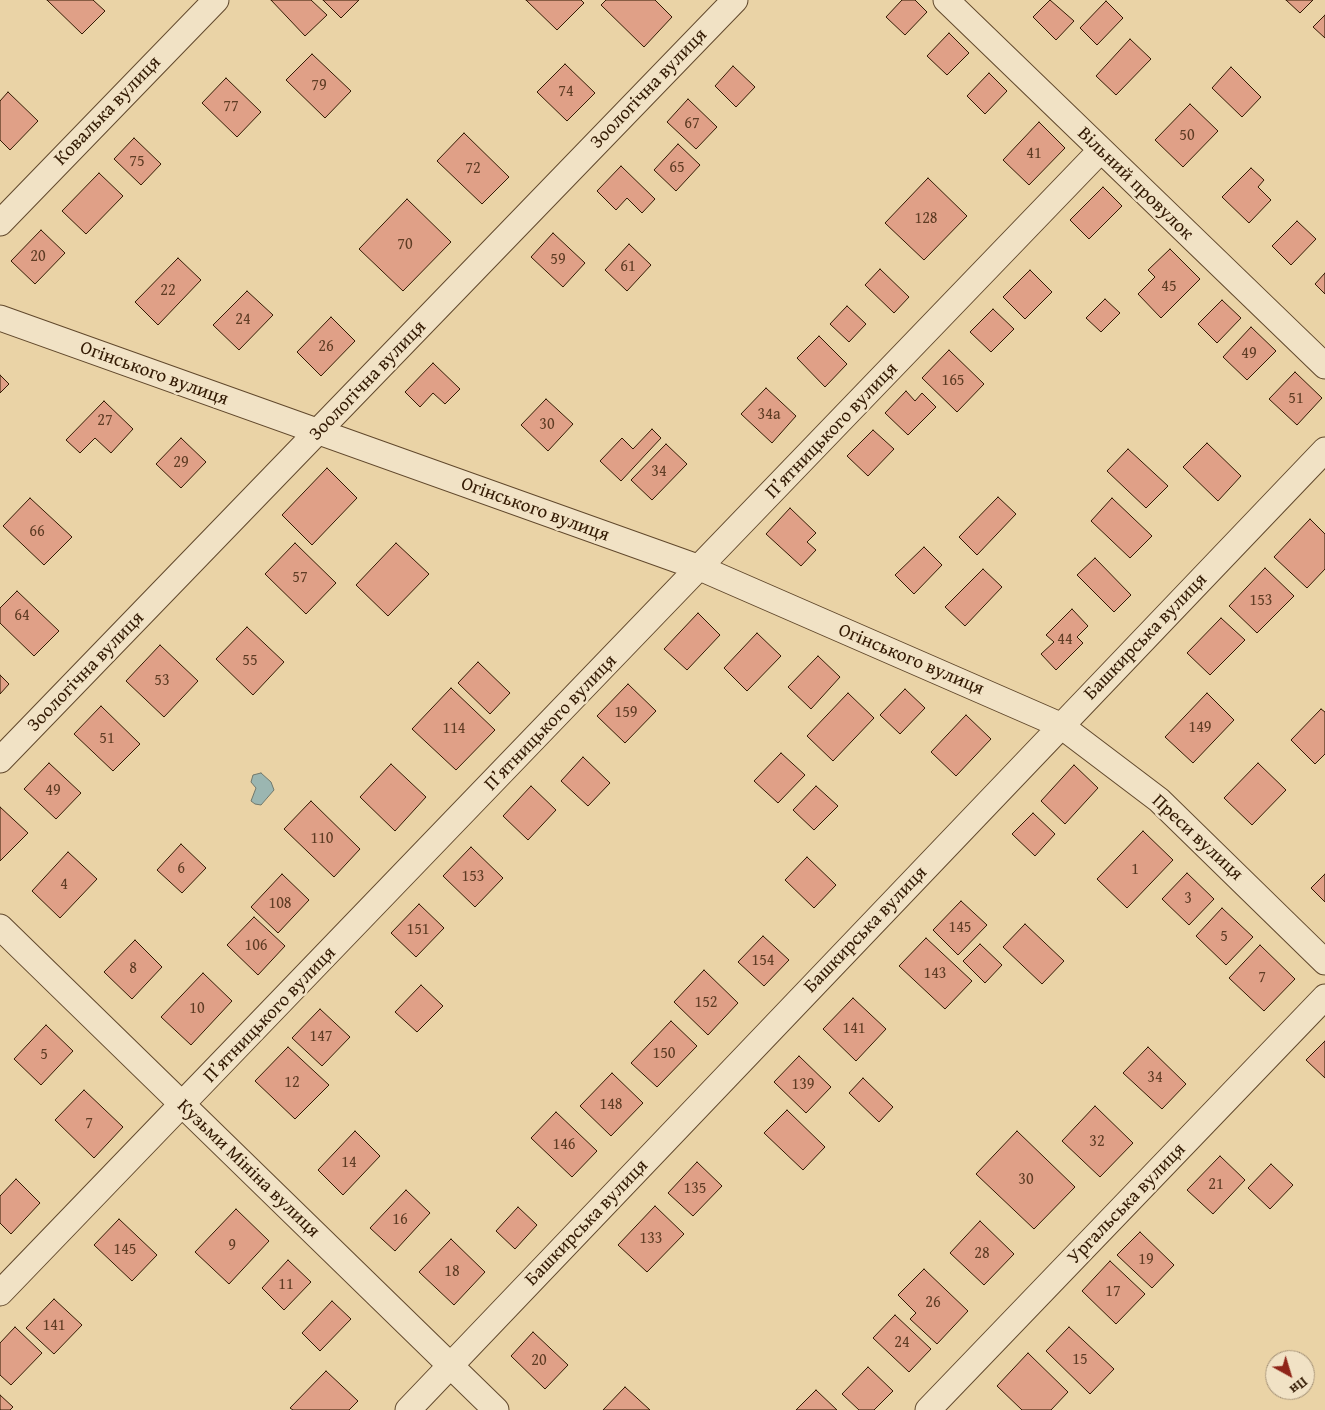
<!DOCTYPE html>
<meta charset="utf-8">
<style>
body{margin:0}
#map{position:relative;width:1325px;height:1410px;overflow:hidden;background:#ead3a6;font-family:"Gentium Book Plus",serif}
canvas{display:block}
.north{position:absolute;left:1265px;top:1350px;width:50px;height:50px;box-sizing:border-box;background:#f1e2c5;border:1px solid #a59277;border-radius:50%;rotate:141deg;font-size:14px;font-weight:700;line-height:20px;text-align:center;color:#331a03}
.north::after{content:'';display:block;margin:auto;width:18px;height:22px;background:#8f2418;clip-path:polygon(50% 0,100% 100%,50% 72%,0 100%)}
</style>
<div id="map">
<canvas width="1325" height="1410"></canvas>
<div class="north">Пн</div>
</div>
<script>
const context = document.querySelector('canvas').getContext('2d');
context.lineJoin = 'round';
function fillPath(path, color) { context.fillStyle = color; context.fill(path, 'evenodd'); }
const poly = rows => new Path2D(rows.map(r => 'M' + r).join(''));
function stroke(path, color, width, dash) { context.strokeStyle = color; context.lineWidth = width; context.lineCap = dash ? 'butt' : 'round'; context.setLineDash(dash || []); context.stroke(path); }
function label(font, color, halo, rows, align = 'center') {
  context.font = font + ' "Gentium Book Plus",serif'; context.lineWidth = 5; context.setLineDash([]); context.textBaseline = 'middle'; context.strokeStyle = halo; context.fillStyle = color; for (const [text, x, y, turn = 0] of rows) {
    context.save(); context.translate(x, y); context.rotate((+turn || 0) * Math.PI / 180); context.textAlign = isNaN(turn) ? turn : align; if (halo) context.strokeText(text, 0, 0); context.fillText(text, 0, 0); context.restore();
  }
}
const water = poly([
 [261,773,271,782,274,790,261,805,255,804,251,801,256,788,251,782,253,775,261,773]
]);
fillPath(water, '#9bb6b1');
stroke(water, '#71786b', 1);
const building = poly([
 [47,0,93,0,105,11,82,34,47,0],
 [271,0,311,0,327,15,305,36,271,0],
 [323,0,359,0,341,18,323,0],
 [526,0,581,0,584,3,557,30,526,0],
 [606,0,655,0,672,17,644,47,601,5,606,0],
 [902,0,915,0,927,12,905,35,886,17,902,0],
 [1050,0,1074,21,1056,40,1033,17,1050,0],
 [1286,0,1313,0,1300,13,1286,0],
 [1106,1,1123,18,1097,45,1080,28,1106,1],
 [1325,15,1325,38,1313,27,1325,15],
 [949,33,969,53,947,75,927,56,949,33],
 [1130,39,1151,59,1116,95,1096,76,1130,39],
 [312,54,351,91,325,118,286,80,312,54],
 [565,64,595,93,567,121,537,92,565,64],
 [733,66,755,87,736,107,715,86,733,66],
 [1231,67,1261,97,1242,117,1212,88,1231,67],
 [989,73,1007,91,985,114,967,96,989,73],
 [226,78,261,112,237,137,202,103,226,78],
 [8,92,38,121,10,150,0,140,0,101,8,92],
 [688,99,717,127,696,149,667,122,688,99],
 [1190,104,1218,131,1183,167,1155,140,1190,104],
 [1039,122,1065,148,1029,185,1003,160,1039,122],
 [464,133,509,177,482,204,437,161,464,133],
 [134,138,161,164,141,185,114,159,134,138],
 [678,144,700,165,676,191,654,170,678,144],
 [621,166,655,199,642,213,627,198,616,210,597,191,621,166],
 [1251,168,1264,180,1258,187,1271,200,1249,223,1222,197,1251,168],
 [99,173,123,196,86,234,62,211,99,173],
 [928,178,967,216,924,260,885,223,928,178],
 [1103,187,1122,206,1089,239,1070,220,1103,187],
 [407,199,451,242,403,291,359,249,407,199],
 [1297,221,1316,239,1291,265,1272,246,1297,221],
 [41,230,65,253,35,284,11,261,41,230],
 [553,233,585,263,563,287,531,257,553,233],
 [629,244,651,265,627,291,605,270,629,244],
 [1170,249,1200,279,1161,318,1138,294,1155,277,1148,270,1170,249],
 [178,258,201,280,158,325,135,302,178,258],
 [880,269,909,297,894,313,865,285,880,269],
 [1030,270,1052,292,1025,319,1003,297,1030,270],
 [1325,273,1325,294,1315,284,1325,273],
 [247,291,273,315,239,350,213,325,247,291],
 [1105,299,1120,313,1101,332,1086,318,1105,299],
 [1222,300,1241,318,1217,343,1198,324,1222,300],
 [847,306,866,324,849,342,830,324,847,306],
 [993,309,1014,329,991,352,970,332,993,309],
 [331,317,355,341,321,376,297,352,331,317],
 [1251,327,1276,351,1247,380,1223,357,1251,327],
 [819,336,847,364,825,387,797,358,819,336],
 [949,350,984,384,957,412,922,378,949,350],
 [433,363,460,389,445,404,433,393,420,407,405,392,433,363],
 [1295,372,1322,398,1297,425,1269,399,1295,372],
 [0,375,9,384,0,393,0,375],
 [766,388,796,416,772,443,741,414,766,388],
 [906,391,915,401,922,393,936,407,908,435,885,413,906,391],
 [546,399,573,424,548,451,521,425,546,399],
 [104,401,133,429,111,453,95,438,80,453,66,440,104,401],
 [652,429,661,438,621,481,600,461,622,438,633,449,652,429],
 [873,430,894,449,868,476,847,456,873,430],
 [181,438,206,462,181,488,156,464,181,438],
 [1207,443,1241,476,1218,501,1183,467,1207,443],
 [666,444,687,464,652,500,631,480,666,444],
 [1128,449,1168,486,1146,508,1107,471,1128,449],
 [327,468,357,498,312,545,282,515,327,468],
 [998,497,1016,514,977,555,959,537,998,497],
 [30,498,72,537,44,565,3,526,30,498],
 [1112,498,1152,536,1130,558,1091,521,1112,498],
 [790,508,816,533,807,542,816,550,801,566,766,534,790,508],
 [1310,519,1325,534,1325,569,1307,588,1274,557,1310,519],
 [295,543,336,583,306,614,265,574,295,543],
 [396,543,429,574,388,616,356,585,396,543],
 [924,547,942,565,914,594,895,575,924,547],
 [1095,558,1131,595,1114,612,1077,575,1095,558],
 [1265,568,1294,596,1257,633,1229,606,1265,568],
 [983,569,1002,587,965,626,945,607,983,569],
 [17,591,59,631,34,656,0,623,0,608,17,591],
 [1072,609,1088,626,1077,637,1083,643,1056,670,1041,654,1054,642,1046,635,1072,609],
 [698,613,720,635,687,670,664,649,698,613],
 [1221,618,1245,640,1210,675,1187,653,1221,618],
 [247,627,284,662,253,695,216,659,247,627],
 [757,633,781,656,747,691,724,668,757,633],
 [160,645,198,681,164,717,126,681,160,645],
 [818,656,840,677,811,709,788,687,818,656],
 [478,662,510,693,490,714,458,683,478,662],
 [0,675,9,684,0,694,0,675],
 [628,684,656,711,625,743,597,716,628,684],
 [451,688,495,730,456,770,412,729,451,688],
 [905,689,925,708,900,734,880,715,905,689],
 [848,693,874,718,833,761,807,736,848,693],
 [1207,693,1234,720,1193,763,1165,737,1207,693],
 [101,706,140,744,113,771,74,734,101,706],
 [1321,709,1325,712,1325,754,1315,764,1291,740,1321,709],
 [966,715,991,739,956,776,931,752,966,715],
 [781,753,805,775,778,803,754,781,781,753],
 [583,757,610,783,588,806,561,781,583,757],
 [49,763,81,793,56,819,24,789,49,763],
 [1258,763,1286,790,1252,825,1224,798,1258,763],
 [391,764,426,797,395,831,360,797,391,764],
 [1074,765,1098,788,1065,824,1041,801,1074,765],
 [531,786,556,810,528,840,503,816,531,786],
 [816,786,838,806,814,830,793,810,816,786],
 [311,801,360,849,334,877,284,829,311,801],
 [0,807,28,833,0,861,0,807],
 [1033,813,1055,834,1035,856,1012,834,1033,813],
 [1143,831,1173,860,1127,908,1097,879,1143,831],
 [181,844,206,868,182,893,157,870,181,844],
 [471,847,503,878,475,907,443,876,471,847],
 [68,852,97,879,60,918,32,891,68,852],
 [807,857,836,885,814,908,785,880,807,857],
 [1187,873,1214,899,1189,925,1162,899,1187,873],
 [282,874,309,900,278,933,251,907,282,874],
 [1325,874,1325,902,1311,888,1325,874],
 [961,901,987,925,958,955,933,930,961,901],
 [419,904,444,928,416,957,391,933,419,904],
 [1222,908,1253,937,1226,965,1196,936,1222,908],
 [254,917,285,946,258,975,227,945,254,917],
 [1025,924,1064,961,1042,984,1003,947,1025,924],
 [763,936,789,960,764,986,738,962,763,936],
 [926,938,972,981,945,1009,899,966,926,938],
 [135,940,162,967,132,999,104,972,135,940],
 [980,944,1002,965,985,983,963,961,980,944],
 [1260,945,1295,979,1264,1011,1229,978,1260,945],
 [704,970,738,1003,708,1035,674,1002,704,970],
 [203,973,232,1001,191,1045,161,1017,203,973],
 [421,985,443,1006,417,1032,395,1012,421,985],
 [853,998,886,1029,856,1061,823,1029,853,998],
 [320,1009,350,1037,322,1066,292,1038,320,1009],
 [671,1021,697,1046,657,1087,631,1063,671,1021],
 [46,1025,73,1051,41,1085,14,1059,46,1025],
 [1325,1041,1325,1078,1306,1060,1325,1041],
 [288,1047,329,1085,295,1119,255,1081,288,1047],
 [1148,1047,1186,1084,1162,1109,1123,1073,1148,1047],
 [799,1056,831,1087,806,1113,774,1082,799,1056],
 [612,1073,643,1103,611,1136,580,1106,612,1073],
 [863,1078,893,1107,879,1122,849,1093,863,1078],
 [84,1090,123,1127,94,1158,55,1120,84,1090],
 [1095,1106,1133,1143,1100,1177,1062,1141,1095,1106],
 [787,1110,825,1147,803,1170,764,1133,787,1110],
 [556,1112,597,1151,572,1177,531,1138,556,1112],
 [355,1131,380,1156,343,1195,318,1170,355,1131],
 [1017,1131,1075,1187,1034,1229,976,1174,1017,1131],
 [1220,1156,1245,1180,1213,1214,1187,1190,1220,1156],
 [697,1162,722,1186,693,1216,668,1193,697,1162],
 [1271,1164,1293,1185,1270,1209,1248,1188,1271,1164],
 [16,1179,40,1203,11,1234,0,1223,0,1196,16,1179],
 [406,1190,430,1213,395,1251,370,1228,406,1190],
 [655,1206,684,1234,647,1272,618,1245,655,1206],
 [518,1207,537,1225,515,1249,496,1231,518,1207],
 [236,1209,269,1241,229,1284,195,1252,236,1209],
 [119,1219,157,1255,132,1281,94,1245,119,1219],
 [980,1221,1014,1254,984,1285,950,1253,980,1221],
 [1140,1232,1174,1265,1152,1288,1117,1255,1140,1232],
 [451,1239,485,1272,454,1305,419,1272,451,1239],
 [288,1260,311,1282,284,1310,262,1288,288,1260],
 [1110,1261,1145,1294,1116,1324,1082,1291,1110,1261],
 [924,1269,968,1311,937,1344,910,1319,916,1313,898,1295,924,1269],
 [54,1299,82,1325,54,1354,26,1328,54,1299],
 [332,1301,351,1319,320,1351,302,1333,332,1301],
 [895,1315,931,1349,909,1372,873,1338,895,1315],
 [15,1327,42,1353,11,1385,0,1375,0,1343,15,1327],
 [1069,1327,1114,1369,1090,1394,1046,1351,1069,1327],
 [533,1332,568,1365,545,1389,511,1356,533,1332],
 [1028,1353,1068,1392,1051,1410,1022,1410,997,1386,1028,1353],
 [868,1367,893,1391,874,1410,859,1410,842,1394,868,1367],
 [326,1371,358,1401,349,1410,293,1410,290,1408,326,1371],
 [625,1387,650,1410,603,1410,625,1387],
 [816,1390,837,1410,796,1410,816,1390],
 [0,1395,13,1407,10,1410,0,1410,0,1395]
]);
fillPath(building, '#e0a087');
stroke(building, '#331a03', 1);
const minor = poly([
 [946,0,1325,366],
 [0,223,216,0],
 [0,318,700,568,1060,725,1159,800,1325,962],
 [0,760,735,0],
 [0,927,496,1410],
 [0,1293,1100,151],
 [408,1410,1325,450],
 [928,1410,1325,997]
]);
stroke(minor, '#61482c', 27);
stroke(minor, '#f1e2c5', 25);
label('16px', '#5e3c24', null, [
 ["79",319,86],
 ["74",566,92],
 ["77",231,107],
 ["67",692,124],
 ["50",1187,136],
 ["41",1034,154],
 ["75",137,162],
 ["65",677,168],
 ["72",473,169],
 ["128",926,219],
 ["70",405,245],
 ["20",38,257],
 ["59",558,260],
 ["61",628,267],
 ["45",1169,287],
 ["22",168,291],
 ["24",243,320],
 ["26",326,347],
 ["49",1249,354],
 ["165",953,381],
 ["51",1296,399],
 ["34а",769,415],
 ["27",105,421],
 ["30",547,425],
 ["29",181,463],
 ["34",659,472],
 ["66",37,532],
 ["57",300,578],
 ["153",1261,601],
 ["64",22,616],
 ["44",1065,640],
 ["55",250,661],
 ["53",162,681],
 ["159",626,713],
 ["149",1200,728],
 ["114",454,729],
 ["51",107,739],
 ["49",53,791],
 ["110",322,839],
 ["6",181,869],
 ["1",1135,870],
 ["153",473,877],
 ["4",64,885],
 ["3",1188,899],
 ["108",280,904],
 ["145",960,928],
 ["151",418,930],
 ["5",1224,937],
 ["106",256,946],
 ["154",763,961],
 ["8",133,969],
 ["143",935,974],
 ["7",1262,978],
 ["152",706,1003],
 ["10",197,1009],
 ["141",854,1029],
 ["147",321,1037],
 ["150",664,1054],
 ["5",44,1055],
 ["34",1155,1078],
 ["12",292,1083],
 ["139",803,1085],
 ["148",611,1105],
 ["7",89,1124],
 ["32",1097,1142],
 ["146",564,1145],
 ["14",349,1163],
 ["30",1026,1180],
 ["21",1216,1185],
 ["135",695,1189],
 ["16",400,1220],
 ["133",651,1239],
 ["9",232,1246],
 ["145",125,1250],
 ["28",982,1254],
 ["19",1146,1260],
 ["18",452,1272],
 ["11",286,1285],
 ["17",1113,1292],
 ["26",933,1303],
 ["141",54,1326],
 ["24",902,1343],
 ["15",1080,1360],
 ["20",539,1361]
]);
label('19px', '#331a03', '#f1e2c5', [
 ["Зоологічна вулиця",649,89,-46],
 ["Ковалька вулиця",108,111,-46],
 ["Вільний провулок",1135,184,44],
 ["Огінського вулиця",154,374,20],
 ["Зоологічна вулиця",368,381,-46],
 ["П’ятницького вулиця",832,431,-46],
 ["Огінського вулиця",535,510,20],
 ["Башкирська вулиця",1146,637,-46],
 ["Огінського вулиця",911,660,23],
 ["Зоологічна вулиця",86,672,-46],
 ["П’ятницького вулиця",551,723,-46],
 ["Преси вулиця",1197,838,43],
 ["Башкирська вулиця",866,930,-46],
 ["П’ятницького вулиця",270,1015,-46],
 ["Кузьми Мініна вулиця",248,1169,44],
 ["Ургальська вулиця",1127,1204,-46],
 ["Башкирська вулиця",587,1223,-46]
]);
</script>
